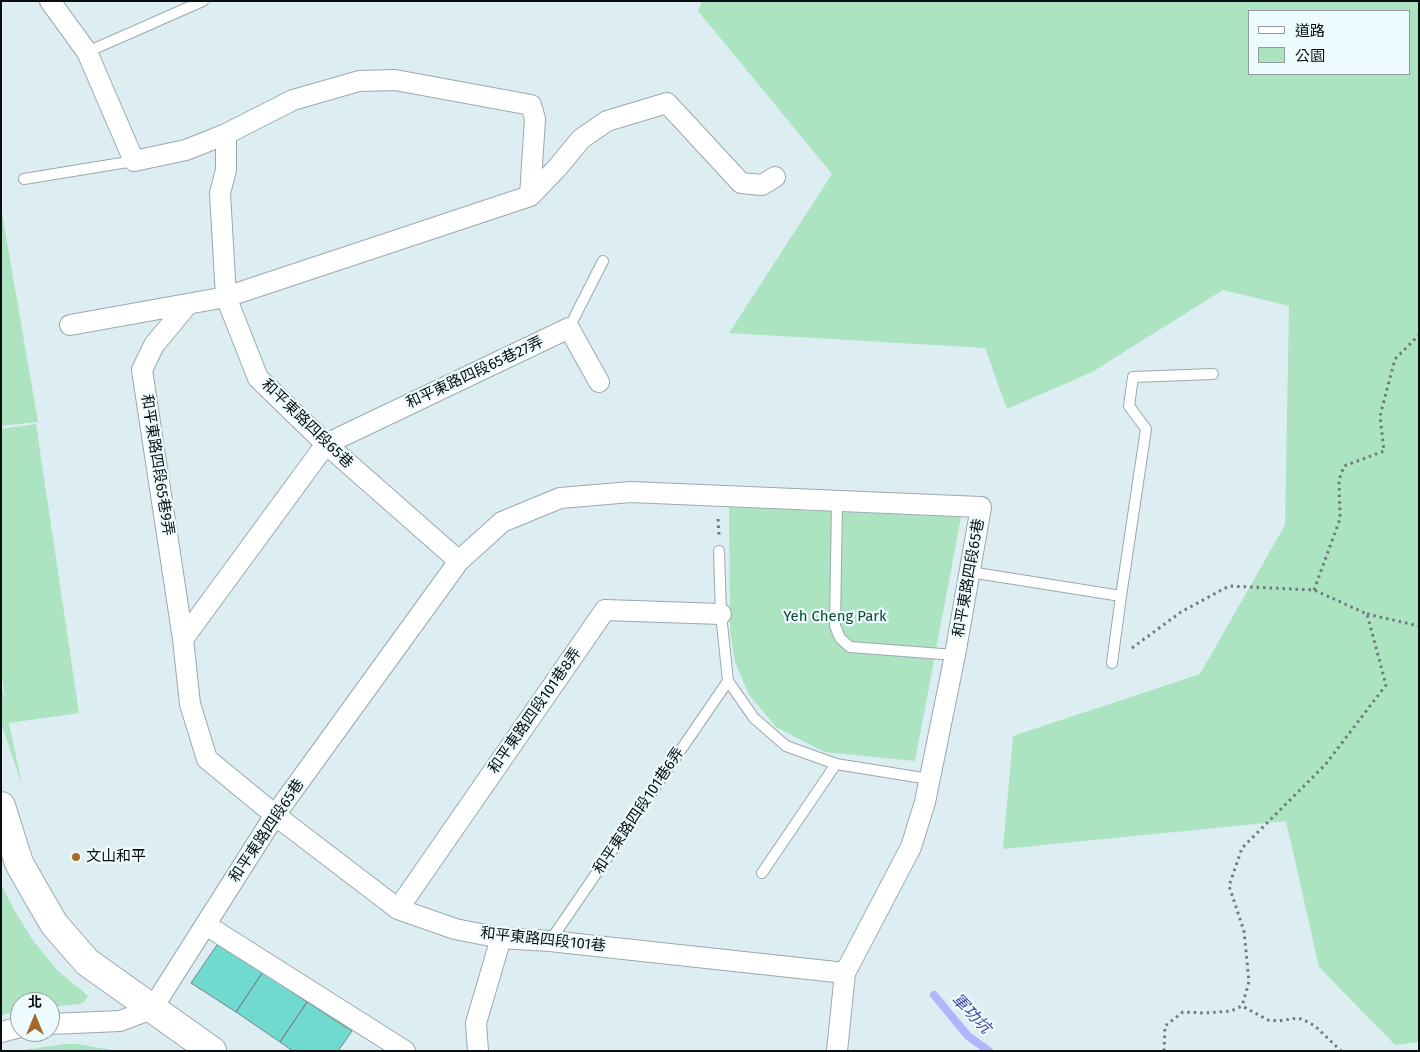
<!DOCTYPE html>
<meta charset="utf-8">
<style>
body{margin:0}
#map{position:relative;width:1420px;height:1052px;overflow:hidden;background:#ddeef3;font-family:"Fira Sans","Noto Sans TC",sans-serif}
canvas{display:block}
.frame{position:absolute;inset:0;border:2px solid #090f10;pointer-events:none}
.legend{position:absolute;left:1248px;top:10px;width:162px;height:65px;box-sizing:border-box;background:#edfafe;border:1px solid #929c9f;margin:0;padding:6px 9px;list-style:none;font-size:15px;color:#090f10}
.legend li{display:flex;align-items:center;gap:10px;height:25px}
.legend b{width:25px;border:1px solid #929c9f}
.north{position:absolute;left:10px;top:992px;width:50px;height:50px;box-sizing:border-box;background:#edfafe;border:1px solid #929c9f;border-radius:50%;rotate:0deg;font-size:14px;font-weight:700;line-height:20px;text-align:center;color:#090f10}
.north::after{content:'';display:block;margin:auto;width:18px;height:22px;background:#a56a2b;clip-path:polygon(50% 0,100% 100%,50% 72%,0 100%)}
</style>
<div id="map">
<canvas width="1420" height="1052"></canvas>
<div class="frame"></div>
<ul class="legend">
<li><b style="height:6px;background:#fff"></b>道路</li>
<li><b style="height:14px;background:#ace3c0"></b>公園</li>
</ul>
<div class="north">北</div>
</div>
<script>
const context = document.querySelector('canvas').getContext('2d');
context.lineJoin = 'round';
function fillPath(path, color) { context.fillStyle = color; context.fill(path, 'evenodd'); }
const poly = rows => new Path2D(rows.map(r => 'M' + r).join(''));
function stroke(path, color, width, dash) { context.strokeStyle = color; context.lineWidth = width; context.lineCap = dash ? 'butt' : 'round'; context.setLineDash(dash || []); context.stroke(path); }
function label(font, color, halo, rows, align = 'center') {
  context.font = font + ' "Fira Sans","Noto Sans TC",sans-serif'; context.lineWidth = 4.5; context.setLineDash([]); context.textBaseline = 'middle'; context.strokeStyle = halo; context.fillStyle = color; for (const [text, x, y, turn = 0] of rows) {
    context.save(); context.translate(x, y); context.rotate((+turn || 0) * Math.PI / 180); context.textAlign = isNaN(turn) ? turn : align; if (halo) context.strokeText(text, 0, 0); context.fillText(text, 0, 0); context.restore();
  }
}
fillPath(poly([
 [702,1,1419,1,1419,1042,1395,1045,1319,967,1286,821,1003,849,1013,736,1200,674,1285,525,1289,306,1223,290,1092,372,1007,409,985,348,729,333,832,174,698,11],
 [1409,11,1409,74,1249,74,1249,11],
 [1,207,38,422,1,426],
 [36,424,79,713,9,723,22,785,1,723,1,685,6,702,1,674,1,429],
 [729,507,961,517,915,761,824,752,776,727,749,695,735,662,730,630],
 [1,884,13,908,32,939,57,970,88,996,85,1001,80,1004,50,1007,50,1002,20,1002,20,1011,1,1015],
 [65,1044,77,1044,118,1051,17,1051]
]), '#ace3c0');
stroke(poly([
 [934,995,968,1036,989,1051]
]), '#afb6fc', 8);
const building = poly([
 [219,942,263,972,236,1012,191,983,219,942],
 [263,972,307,1002,280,1042,236,1012,263,972],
 [307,1002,352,1031,338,1051,293,1051,280,1042,307,1002]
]);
fillPath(building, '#70dad0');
stroke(building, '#748482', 1);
const lane = poly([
 [87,52,203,1],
 [24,179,134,161],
 [569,328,603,261],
 [837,501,835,626,840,638,850,647,955,655],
 [719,551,721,614,728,681,754,718,786,746,836,764,929,779],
 [970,572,1121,596,1146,429,1129,406,1133,377,1213,374],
 [1112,663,1121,596],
 [762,873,836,764],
 [550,941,728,681]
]);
const street = poly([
 [50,1,87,52,134,161,186,150,226,134,226,170,220,193,226,297,258,378,326,444,459,561],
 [226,134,293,100,359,81,395,80,531,105,535,119,530,196],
 [188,304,154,345,142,370,183,639,190,704,207,759,275,815,398,909,455,929,501,938,550,941,845,973],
 [70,325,226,297,530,196,557,168,581,139,607,121,667,103,741,183,762,185,775,177],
 [183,639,326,444,569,328,599,382],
 [398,909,605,610,721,614],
 [206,925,405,1051],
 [50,1024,120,1021,152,1009,275,815,459,561,502,522,560,498,631,492,981,507,955,655,925,802,911,847,845,973,837,1051],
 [1,1032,20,1027],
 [478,1051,476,1023,501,938]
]);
const secondary = poly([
 [1,806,19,863,36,893,54,924,87,962,212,1051]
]);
stroke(lane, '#9aa9ae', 12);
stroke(street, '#9aa9ae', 22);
stroke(secondary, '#9aa9ae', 30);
stroke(poly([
 [718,519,719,535],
 [1314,590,1340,519,1339,480,1344,466,1384,451,1380,416,1395,359,1419,335],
 [1367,614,1419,626],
 [1132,648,1181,612,1229,586,1314,590,1367,614,1386,685,1325,765,1242,848,1229,886,1244,931,1249,982,1242,1006],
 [1164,1051,1165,1026,1183,1012,1205,1013,1231,1011,1242,1006,1268,1020,1278,1021,1298,1018,1304,1020,1315,1026,1341,1051]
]), '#6f7a7d', 3, [2.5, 4]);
stroke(lane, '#fff', 10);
stroke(street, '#fff', 20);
stroke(secondary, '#fff', 28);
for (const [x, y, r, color] of [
 [76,857,5,"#a56a2b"]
]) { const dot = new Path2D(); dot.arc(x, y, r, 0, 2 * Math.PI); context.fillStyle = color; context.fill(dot); stroke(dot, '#edfafe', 2); }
label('15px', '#090f10', '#edfafe', [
 ["和平東路四段65巷27弄",475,373,-25],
 ["和平東路四段65巷",307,424,44],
 ["和平東路四段65巷9弄",157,465,81],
 ["和平東路四段65巷",969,578,-80],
 ["和平東路四段101巷8弄",535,711,-55],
 ["和平東路四段101巷6弄",639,811,-56],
 ["和平東路四段65巷",267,831,-56],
 ["和平東路四段101巷",543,940,6]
]);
label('15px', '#104b2d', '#edfafe', [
 ["Yeh Cheng Park",835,617]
]);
label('15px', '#090f10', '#edfafe', [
 ["文山和平",86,857]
], 'left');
label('italic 16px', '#484899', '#edfafe', [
 ["軍功坑",971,1014,46]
]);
</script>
